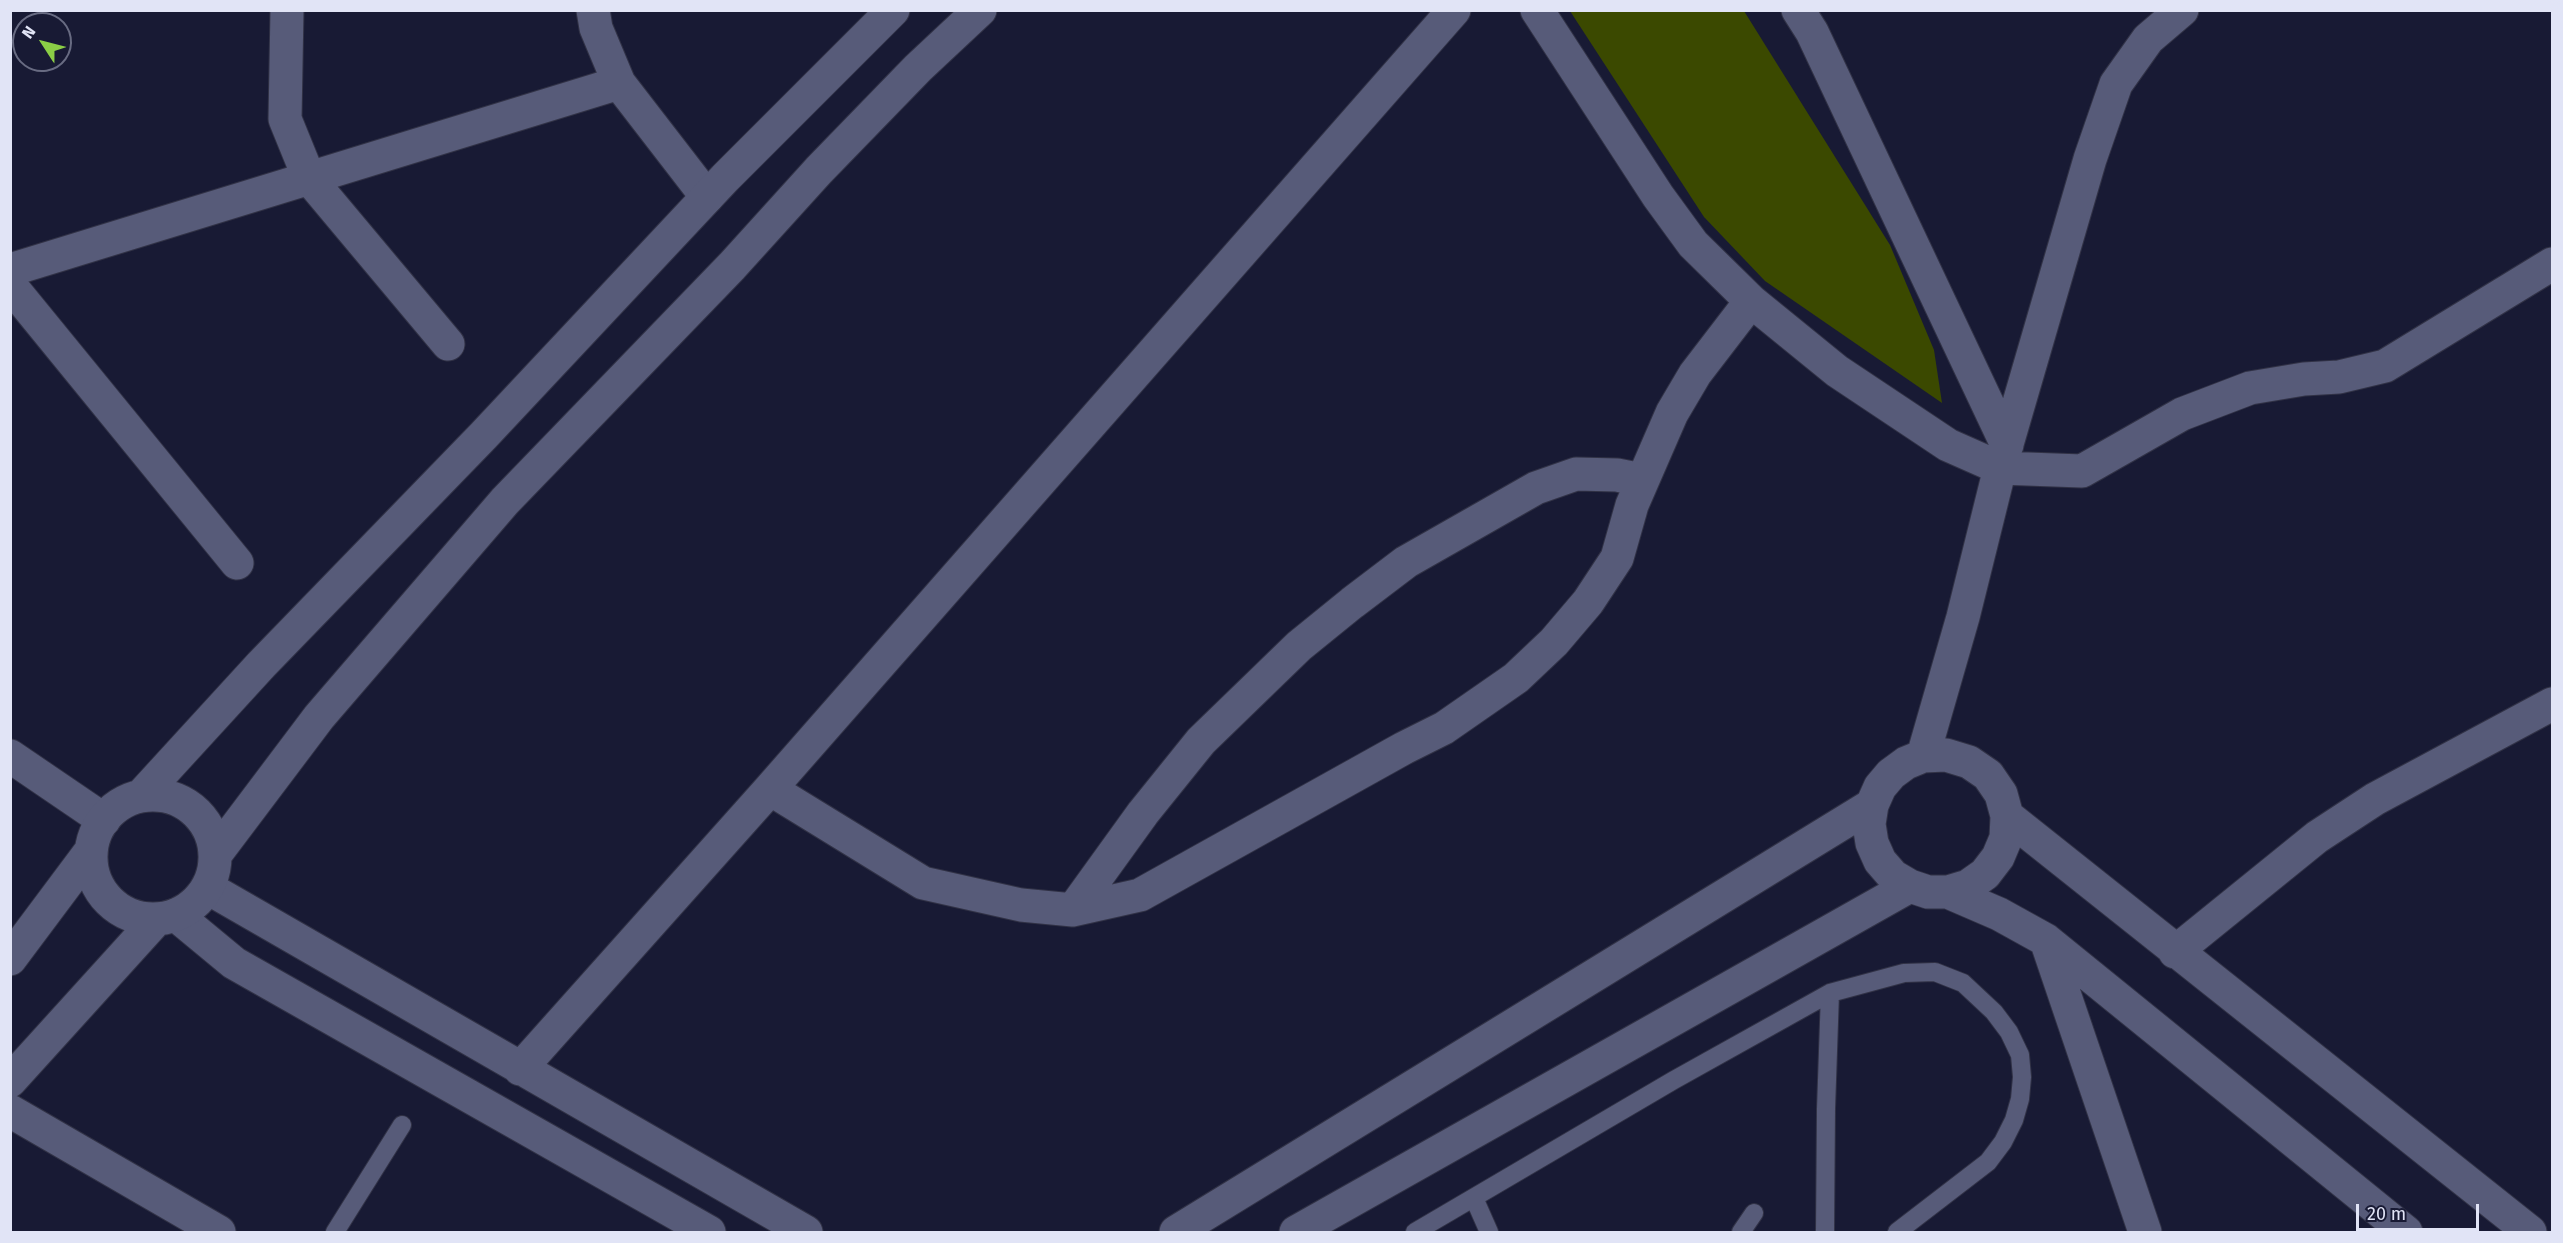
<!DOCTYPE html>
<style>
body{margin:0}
#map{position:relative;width:2563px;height:1243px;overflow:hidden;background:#181a34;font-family:"Fira Sans",sans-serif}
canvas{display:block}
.frame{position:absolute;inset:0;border:12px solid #e1e4f6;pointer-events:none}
.north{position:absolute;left:12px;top:12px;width:60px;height:60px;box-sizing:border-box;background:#181a34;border:2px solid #686b82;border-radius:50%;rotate:306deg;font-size:16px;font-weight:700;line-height:24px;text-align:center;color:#e1e4f6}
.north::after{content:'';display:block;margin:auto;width:21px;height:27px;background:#8bce46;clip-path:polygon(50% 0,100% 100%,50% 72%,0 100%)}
.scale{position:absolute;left:2356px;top:1204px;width:123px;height:27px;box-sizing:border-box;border:3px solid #e1e4f6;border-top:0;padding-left:8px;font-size:18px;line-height:21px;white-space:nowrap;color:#e1e4f6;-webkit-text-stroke:4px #181a34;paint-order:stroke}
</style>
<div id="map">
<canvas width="2563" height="1243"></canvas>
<div class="frame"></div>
<div class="north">N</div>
<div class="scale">20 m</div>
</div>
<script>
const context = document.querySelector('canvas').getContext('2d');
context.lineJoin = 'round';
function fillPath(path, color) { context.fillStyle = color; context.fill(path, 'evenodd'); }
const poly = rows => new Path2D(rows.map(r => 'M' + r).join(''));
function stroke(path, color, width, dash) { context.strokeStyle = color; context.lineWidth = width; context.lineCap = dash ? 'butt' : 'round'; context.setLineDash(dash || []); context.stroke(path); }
fillPath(poly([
 [1570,11,1744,11,1890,245,1934,350,1942,403,1765,281,1704,217]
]), '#3b4900');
const lane = poly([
 [1474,1198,1489,1232],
 [335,1232,402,1125],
 [1415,1232,1674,1080,1830,993,1904,973,1935,972,1963,983,1994,1012,2009,1032,2020,1055,2022,1077,2020,1099,2014,1120,2003,1142,1988,1162,1897,1232],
 [1741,1232,1754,1213],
 [1825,1232,1826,1109,1830,993]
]);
const street = poly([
 [287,10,285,119,309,178,448,344],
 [593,10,596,28,619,83,707,197],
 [1537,10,1658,196,1693,244,1751,301,1837,371,1948,445,2000,468,2082,471,2182,414,2250,388,2304,379,2339,377,2385,366,2552,264],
 [1798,10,1812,32,2007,445],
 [10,270,619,83],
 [10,285,237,563],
 [10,756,104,820],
 [1923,756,1963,617,2000,468,2090,159,2116,84,2148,39,2182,10],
 [770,789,923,883,1021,905,1073,910,1140,895,1404,748,1444,728,1516,678,1554,642,1588,602,1617,558,1632,505,1672,413,1695,374,1751,301],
 [1872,805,1869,824,1872,843,1880,861,1893,876,1910,886],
 [208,888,806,1232],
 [1948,892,1999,914,2046,940,2406,1232],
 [1073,910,1143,813,1201,741,1299,646,1352,603,1406,562,1536,488,1576,474,1617,475,1642,480],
 [176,915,234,963,709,1232],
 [2046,940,2145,1232],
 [2175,952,2317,837,2375,799,2552,704],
 [520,1069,770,789,1454,10],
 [10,1111,219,1232],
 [1176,1232,1872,805,1880,787,1891,774,1906,763,1923,756,1946,755,1969,762,1988,775,2001,794,2007,816,2530,1232],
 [1296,1232,1910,886,1928,892,1948,892,1968,886,1985,874,1998,857,2006,838,2007,816]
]);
const secondary = poly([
 '91 857a62 62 0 1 1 124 0a62 62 0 1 1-124 0Z',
 [141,796,261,665,484,435,725,178,893,10],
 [215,855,319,717,505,501,732,266,819,170,918,68,980,10],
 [10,959,90,852],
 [10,1081,156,920]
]);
stroke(lane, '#313246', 20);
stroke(street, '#313246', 35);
stroke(secondary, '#313246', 35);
stroke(lane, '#575b79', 18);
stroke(street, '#575b79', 33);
stroke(secondary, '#575b79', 33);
</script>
